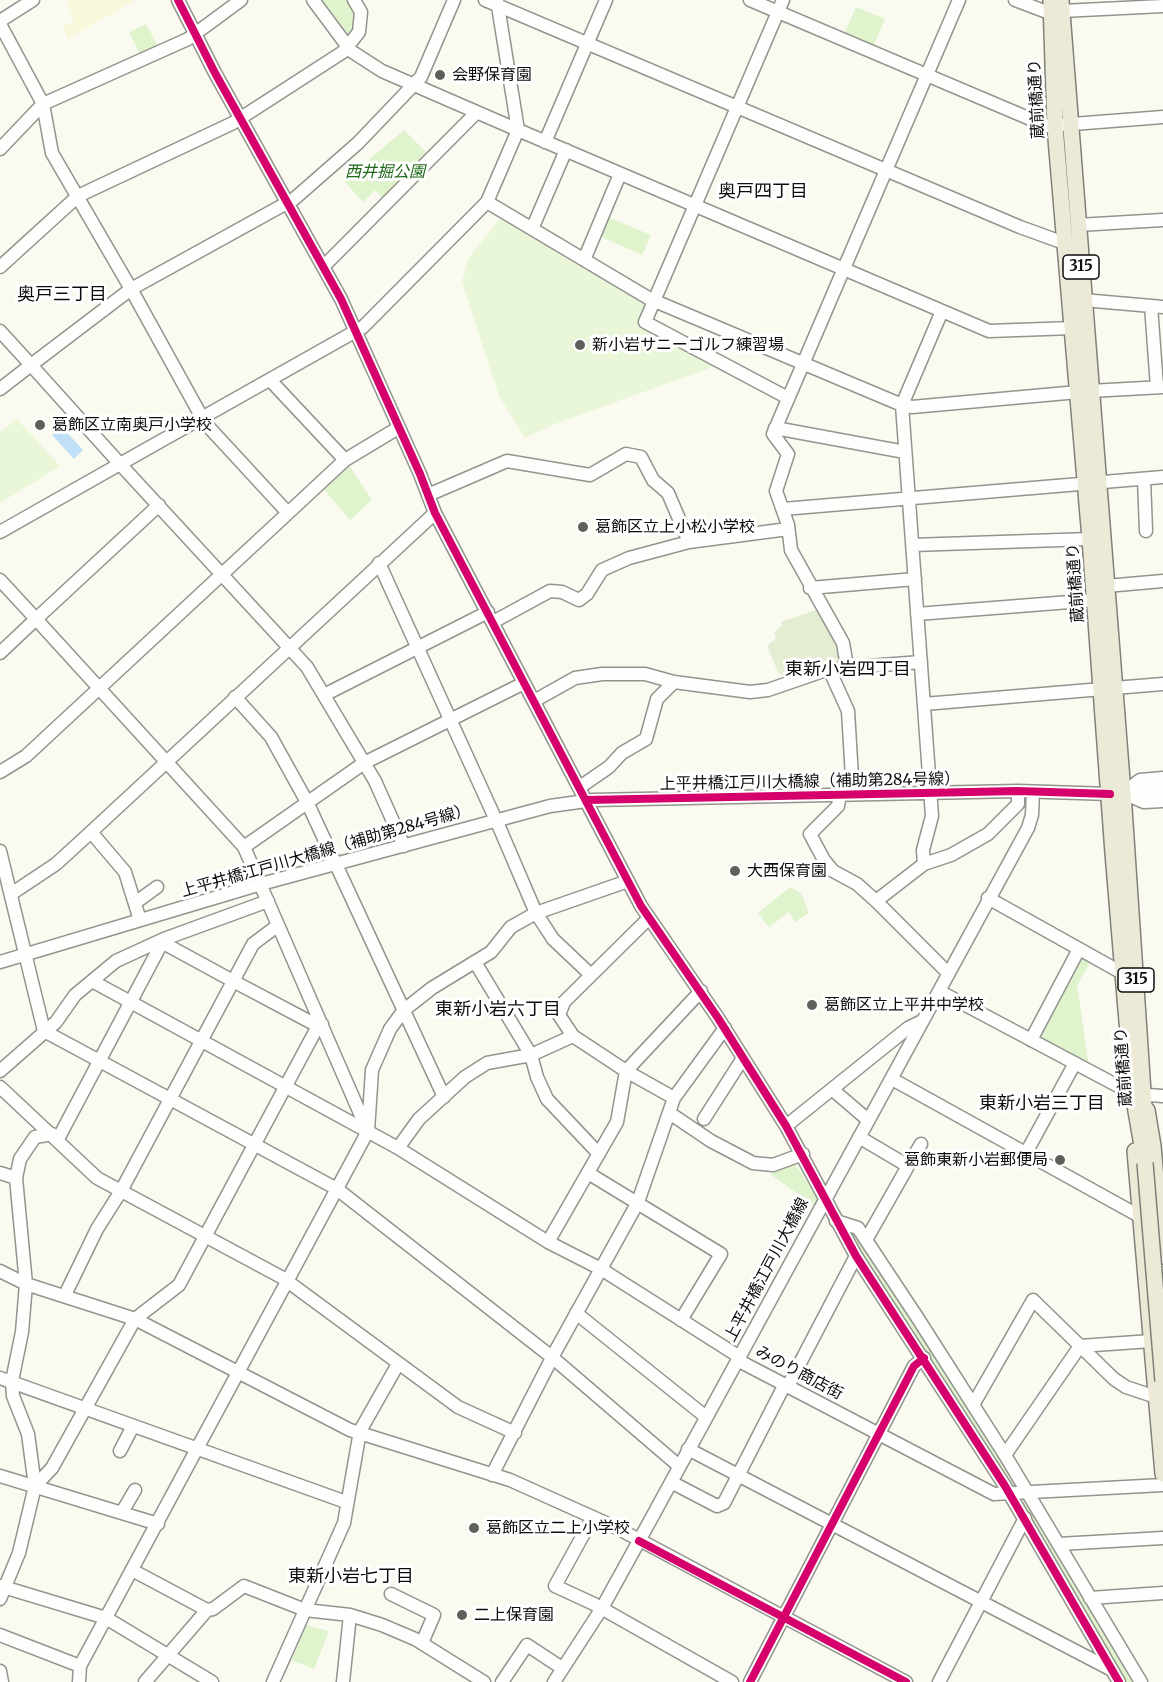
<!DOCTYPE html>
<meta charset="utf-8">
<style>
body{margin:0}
canvas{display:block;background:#fafaf0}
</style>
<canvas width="1163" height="1682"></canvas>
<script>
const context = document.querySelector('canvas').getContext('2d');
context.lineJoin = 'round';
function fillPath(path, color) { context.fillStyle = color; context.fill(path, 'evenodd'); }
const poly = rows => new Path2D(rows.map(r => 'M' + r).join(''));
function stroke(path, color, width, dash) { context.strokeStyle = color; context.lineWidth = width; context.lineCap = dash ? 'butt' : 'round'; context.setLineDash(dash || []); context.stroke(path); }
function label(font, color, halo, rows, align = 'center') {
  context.font = font + ' Merriweather,"Noto Sans JP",serif'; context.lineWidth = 6; context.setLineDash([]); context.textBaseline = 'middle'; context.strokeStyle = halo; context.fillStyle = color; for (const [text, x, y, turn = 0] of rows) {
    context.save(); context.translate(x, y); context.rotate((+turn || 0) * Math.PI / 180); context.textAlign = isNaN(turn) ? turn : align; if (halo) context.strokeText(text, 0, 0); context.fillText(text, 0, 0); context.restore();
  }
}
fillPath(poly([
 [69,0,135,0,68,39,63,27,74,21,69,7]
]), '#f8f9da');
fillPath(poly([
 [319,0,349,0,357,19,351,37,345,37],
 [856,7,885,19,873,47,844,34],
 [146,24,159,48,141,56,129,32],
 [404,130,429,155,384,200,375,190,363,202,344,181],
 [605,216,651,235,642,255,597,235],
 [348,464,372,500,350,520,322,487],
 [790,887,801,893,809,913,795,922,789,912,769,927,758,913],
 [1084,955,1089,958,1090,963,1077,985,1089,1067,1032,1040,1079,957],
 [794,1163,819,1200,815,1206,770,1174],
 [847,1228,857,1232,1019,1487,1010,1486,866,1263],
 [1026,1497,1136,1682,1124,1682,1018,1498],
 [306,1625,329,1631,314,1669,292,1660]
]), '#dff3cd');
fillPath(poly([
 [816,610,835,640,840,658,785,677,778,672,767,646,776,638,774,632,782,626,781,622]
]), '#e3edd2');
fillPath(poly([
 [500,219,646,305,640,317,642,327,713,364,710,368,555,424,525,438,499,396,462,282,469,257],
 [17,419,60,466,0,503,0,432]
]), '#eaf6d8');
fillPath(poly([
 [61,426,83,450,74,459,52,435]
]), '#c2dff8');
const minor = poly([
 [178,0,215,73,341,299,420,474,435,513,641,906,718,1018,786,1126,856,1256,1005,1486,1119,1682],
 [313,0,351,51,382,71,518,130,989,331,1073,328],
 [485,0,1020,227,1067,244],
 [750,0,1047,126,1163,117],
 [783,0,645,322,788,398],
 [1015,0,1052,14],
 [1062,11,1163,6],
 [0,21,33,0],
 [0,24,43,104,52,153,131,289,31,365,0,331],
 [545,142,606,0],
 [0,149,43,104,188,39,241,0],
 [487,202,650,299,902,405,912,407,1078,392],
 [1078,225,1163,220],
 [532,229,566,150],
 [584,260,620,174],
 [0,267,78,196,233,123,343,52,359,32,361,12,354,0],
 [323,267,477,112],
 [1083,300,1163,307],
 [1151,306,1157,387],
 [942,311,902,405,932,816,923,850,924,864,951,855,988,834,1018,804,1018,791],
 [270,380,345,460,288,513,205,423,131,289,294,199,358,143,421,77,454,0],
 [0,389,31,365,120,464,0,532],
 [1090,391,1163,387],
 [775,428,905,452],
 [345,460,398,428],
 [1144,479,1146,531],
 [428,495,507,461,590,475,626,454,641,457,653,480,668,493,689,542],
 [783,509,1163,477],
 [912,545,1090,539],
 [379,563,500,829,536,913,553,939,591,975],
 [0,580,36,619,159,505],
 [1106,586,1163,581],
 [810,588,915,579],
 [917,614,1095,600],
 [493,622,550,591,562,592,579,600,587,594,602,570,629,558,689,542,788,529],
 [0,653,36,619,244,847,366,1127],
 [847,666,843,643,791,550,788,525,776,491,788,454,773,434,959,0],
 [829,669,848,711,853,794],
 [1114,688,1163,684],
 [324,695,488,612],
 [235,697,271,737,307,802,444,1097],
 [534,701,575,678,602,674,645,674,674,682,750,692,768,690,829,669,921,662],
 [924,704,1102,689],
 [0,772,26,756,288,513],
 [1163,778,1140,780,1123,793,1144,802,1163,801],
 [580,787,609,767,622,753,646,739,657,699,674,682],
 [840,794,838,806,810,834,824,860,833,871,857,884,876,901,948,973],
 [91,832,125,872,140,920],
 [404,846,375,781,307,667,120,464,363,327,487,202,518,130,497,0],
 [244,847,364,763,524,683],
 [0,851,44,1031,337,1189,553,1358,679,1466],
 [11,894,56,864,91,832,435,513],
 [988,898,1124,974],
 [876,901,924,864],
 [135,903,157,887],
 [649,918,564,1002,559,1015,573,1036,626,1071,674,1098],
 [0,962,261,884,550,806,593,800,1018,791,1110,794,1163,789],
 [475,962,531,1055,537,1077,547,1099,599,1154],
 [92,981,398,1148,548,1242,601,1269,735,1354,743,1363,994,1494,1163,1485],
 [939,991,1133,1094,1163,1096],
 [1031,1040,1079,949],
 [0,1071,56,1022,75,995,116,961,164,939,268,901],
 [892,1079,1141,1217],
 [0,1087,97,1178,283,1278,458,1407,515,1433],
 [833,1090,868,1120],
 [671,1114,711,1141,753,1163,773,1165,803,1154],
 [704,1119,743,1058],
 [786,1126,908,1028,922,1021],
 [859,1137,908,1166,866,1240],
 [58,1139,164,939,167,945,233,981,318,1026,322,1024],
 [398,1148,419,1119,465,1077,487,1063,531,1055,573,1036],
 [1026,1153,1075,1063],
 [908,1166,921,1144],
 [0,1173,16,1178,20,1159,35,1137,52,1134],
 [588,1173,721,1254,681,1320],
 [16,1178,26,1284,22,1332,12,1381,13,1396,28,1434,35,1486],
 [836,1221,858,1228,917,1317,1005,1455,1141,1682],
 [548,1242,617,1122,626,1071,701,991],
 [0,1271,26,1284,135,1319,350,1430,510,1480,617,1528,906,1682],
 [65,1295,97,1229,121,1191,253,944,277,926],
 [576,1313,706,1417],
 [0,1378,346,1502],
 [788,1386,856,1256],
 [973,1405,1033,1300,1114,1379,1126,1387,1156,1397],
 [688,1449,1112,1670],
 [120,1451,133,1426],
 [1005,1455,1080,1346,1151,1341],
 [492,1475,555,1352,638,1202,674,1098,725,1028],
 [0,1476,158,1524],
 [671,1482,717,1506,724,1503,785,1384],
 [122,1512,135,1490],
 [593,1517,555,1586,594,1604,732,1682],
 [1059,1544,1163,1538],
 [132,1570,207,1610],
 [0,1586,106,1618,212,1682],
 [391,1594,434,1615,422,1643],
 [1090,1598,1163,1593],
 [0,1599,19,1553,35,1486,52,1468,135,1319,179,1285,318,1026],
 [0,1635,80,1666],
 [0,1671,2,1682],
 [79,1682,80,1666,368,1131,372,1070,390,1029,404,1010,432,988,491,952,511,927,536,913,628,881],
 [145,1682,207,1610,213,1609,244,1586,305,1610,350,1615,382,1625,415,1639,484,1682],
 [273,1682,344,1523,360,1431,398,1364],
 [343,1682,350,1615],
 [502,1682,527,1645,562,1668],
 [554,1682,602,1608,639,1541,1028,828,1032,815,1033,792],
 [750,1682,914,1366,924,1358],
 [939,1682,1025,1518]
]);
const major = poly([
 [1051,0,1055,127,1090,539,1113,853,1133,1094,1145,1163],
 [1061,0,1123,793,1145,1122],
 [1147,1110,1153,1146,1163,1256],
 [1135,1151,1163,1474]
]);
stroke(minor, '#93938f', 15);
stroke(major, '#80807c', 18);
stroke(minor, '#fefefd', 12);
stroke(major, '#ecead6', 15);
const majorBridge = poly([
 [1145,1163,1163,1381]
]);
stroke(majorBridge, '#80807c', 18, []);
stroke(majorBridge, '#ecead6', 15);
stroke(poly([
 [178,0,215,73,341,299,420,474,435,513,641,906,718,1018,786,1126,856,1256,1005,1486,1119,1682],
 [587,800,1018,791,1110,794],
 [639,1541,906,1682],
 [750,1682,914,1366,924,1358]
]), '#d6006c', 8);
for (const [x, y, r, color] of [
 [440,75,6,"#5f5f5c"],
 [580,345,6,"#5f5f5c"],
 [40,425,6,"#5f5f5c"],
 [583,527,6,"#5f5f5c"],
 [735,871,6,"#5f5f5c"],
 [812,1005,6,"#5f5f5c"],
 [1060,1160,6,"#5f5f5c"],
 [474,1528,6,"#5f5f5c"],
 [462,1615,6,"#5f5f5c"]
]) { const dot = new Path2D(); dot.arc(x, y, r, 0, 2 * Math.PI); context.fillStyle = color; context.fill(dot); stroke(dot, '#fff', 2); }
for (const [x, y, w] of [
 [1081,267,36],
 [1136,980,36]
]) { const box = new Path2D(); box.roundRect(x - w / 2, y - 12, w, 24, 4.5); context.fillStyle = '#fff'; context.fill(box); stroke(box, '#0c0c0c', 1.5); }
label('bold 15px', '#0c0c0c', null, [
 ["315",1081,267],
 ["315",1136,980]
]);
label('16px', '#0c0c0c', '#fff', [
 ["会野保育園",452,75],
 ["新小岩サニーゴルフ練習場",592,345],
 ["葛飾区立南奥戸小学校",52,425],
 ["葛飾区立上小松小学校",595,527],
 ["大西保育園",747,871],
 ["葛飾区立上平井中学校",824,1005],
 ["葛飾東新小岩郵便局",1048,1160,"right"],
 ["葛飾区立二上小学校",486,1528],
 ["二上保育園",474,1615]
], 'left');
label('16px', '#0c0c0c', '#fff', [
 ["蔵前橋通り",1037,99,-93],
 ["蔵前橋通り",1076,583,-94],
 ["上平井橋江戸川大橋線（補助第284号線）",810,782,-1],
 ["上平井橋江戸川大橋線（補助第284号線）",326,851,-16],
 ["蔵前橋通り",1124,1067,-94],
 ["上平井橋江戸川大橋線",767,1270,-62],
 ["みのり商店街",799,1373,28]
]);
label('italic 16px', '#1e6917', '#fff', [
 ["西井掘公園",385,172]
]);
label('18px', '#0c0c0c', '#fff', [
 ["奥戸四丁目",763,192],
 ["奥戸三丁目",62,295],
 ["東新小岩四丁目",848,670],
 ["東新小岩六丁目",498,1010],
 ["東新小岩三丁目",1042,1104],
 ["東新小岩七丁目",351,1577]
]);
</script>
